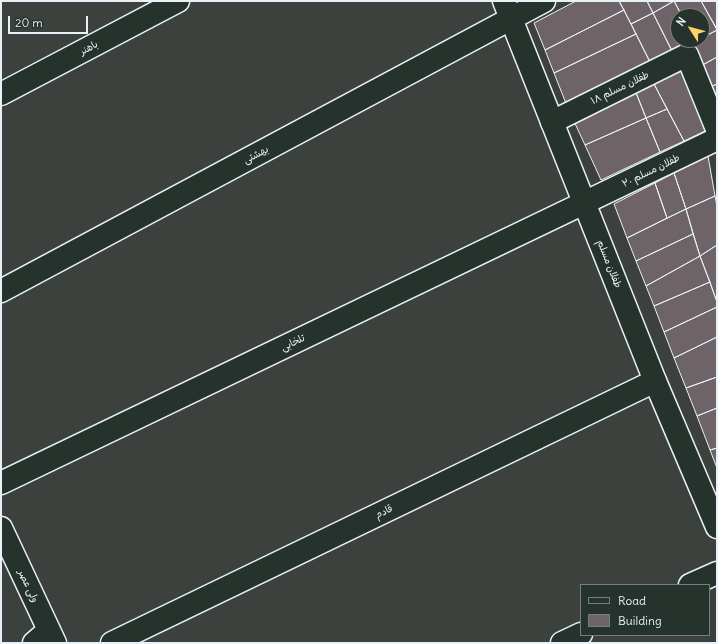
<!DOCTYPE html>
<meta charset="utf-8">
<style>
body{margin:0}
#map{position:relative;width:718px;height:644px;overflow:hidden;background:#3c413e;font-family:Delius,sans-serif}
canvas{display:block}
.frame{position:absolute;inset:0;border:2px solid #e8f1f8;pointer-events:none}
.legend{position:absolute;left:580px;top:584px;width:130px;height:52px;box-sizing:border-box;background:#26332d;border:1px solid #747f7e;margin:0;padding:5px 7px;list-style:none;font-size:12px;color:#e8f1f8}
.legend li{display:flex;align-items:center;gap:8px;height:20px}
.legend b{width:20px;border:1px solid #747f7e}
.north{position:absolute;left:670px;top:8px;width:40px;height:40px;box-sizing:border-box;background:#26332d;border:1px solid #747f7e;border-radius:50%;rotate:306deg;font-size:11px;font-weight:700;line-height:16px;text-align:center;color:#e8f1f8}
.north::after{content:'';display:block;margin:auto;width:14px;height:18px;background:#ffd166;clip-path:polygon(50% 0,100% 100%,50% 72%,0 100%)}
.scale{position:absolute;left:8px;top:16px;width:80px;height:18px;box-sizing:border-box;border:2px solid #e8f1f8;border-top:0;padding-left:5px;font-size:12px;line-height:14px;white-space:nowrap;color:#e8f1f8;-webkit-text-stroke:3px #26332d;paint-order:stroke}
</style>
<div id="map">
<canvas width="718" height="644"></canvas>
<div class="frame"></div>
<ul class="legend">
<li><b style="height:5px;background:#26332d"></b>Road</li>
<li><b style="height:11px;background:#6e6367"></b>Building</li>
</ul>
<div class="north">N</div>
<div class="scale">20 m</div>
</div>
<script>
const context = document.querySelector('canvas').getContext('2d');
context.lineJoin = 'round';
function fillPath(path, color) { context.fillStyle = color; context.fill(path, 'evenodd'); }
const poly = rows => new Path2D(rows.map(r => 'M' + r).join(''));
function stroke(path, color, width, dash) { context.strokeStyle = color; context.lineWidth = width; context.lineCap = dash ? 'butt' : 'round'; context.setLineDash(dash || []); context.stroke(path); }
function label(font, color, halo, rows, align = 'center') {
  context.font = font + ' Delius,"Playpen Sans Arabic",sans-serif'; context.lineWidth = 3; context.setLineDash([]); context.textBaseline = 'middle'; context.strokeStyle = halo; context.fillStyle = color; for (const [text, x, y, turn = 0] of rows) {
    context.save(); context.translate(x, y); context.rotate((+turn || 0) * Math.PI / 180); context.textAlign = isNaN(turn) ? turn : align; if (halo) context.strokeText(text, 0, 0); context.fillText(text, 0, 0); context.restore();
  }
}
const building = poly([
 [576,1,619,1,624,10,545,50,534,23,576,1],
 [619,1,647,1,653,13,631,24,619,1],
 [647,1,674,1,653,13,647,1],
 [674,1,701,1,717,30,702,38,702,16,682,16,674,1],
 [674,1,682,16,678,16,678,40,697,41,673,53,653,13,674,1],
 [701,1,717,1,717,29,701,1],
 [624,10,636,34,554,73,545,50,624,10],
 [653,13,673,53,651,64,631,24,653,13],
 [717,30,717,57,699,67,690,45,699,40,702,40,702,38,717,30],
 [636,34,651,64,567,106,554,73,636,34],
 [717,57,717,84,708,88,699,67,717,57],
 [682,71,688,79,705,131,684,141,653,82,682,71],
 [653,82,667,109,646,118,635,90,653,82],
 [717,84,717,109,708,88,717,84],
 [635,90,646,118,585,145,572,117,635,90],
 [667,109,684,141,660,152,646,118,667,109],
 [646,118,660,152,601,180,585,145,646,118],
 [708,156,715,196,686,209,674,173,708,156],
 [674,173,686,209,667,218,655,183,674,173],
 [655,183,667,218,627,238,614,204,655,183],
 [715,196,717,206,717,245,700,256,686,209,715,196],
 [686,209,693,234,636,261,627,238,686,209],
 [693,234,700,256,646,286,636,261,693,234],
 [717,245,717,302,700,256,717,245],
 [700,256,710,282,654,306,646,286,700,256],
 [710,282,717,302,717,307,664,332,654,306,710,282],
 [717,307,717,337,674,358,664,332,717,307],
 [717,337,717,377,686,388,674,358,717,337],
 [717,377,717,408,697,416,686,388,717,377],
 [717,408,717,448,710,450,697,416,717,408],
 [717,448,717,468,710,450,717,448]
]);
fillPath(building, '#6e6367');
stroke(building, '#e8f1f8', 1);
const minor = poly([
 [1,94,178,1],
 [552,122,687,55,717,129],
 [1,291,544,1],
 [1,483,717,139],
 [1,528,55,643],
 [690,585,717,573],
 [34,643,49,630],
 [112,643,655,381],
 [562,643,581,634]
]);
const tertiary = poly([
 [504,1,655,381,717,527]
]);
stroke(minor, '#e8f1f8', 25);
stroke(tertiary, '#e8f1f8', 25);
stroke(minor, '#26332d', 22);
stroke(tertiary, '#26332d', 22);
label('10px', '#e8f1f8', '#26332d', [
 ["باهنر",89,48,-28],
 ["طفلان مسلم ۱۸",620,88,-26],
 ["بهشتی",256,155,-28],
 ["طفلان مسلم ۲۰",651,171,-26],
 ["طفلان مسلم",609,264,68],
 ["تلخابی",293,343,-26],
 ["قادم",384,512,-26],
 ["ولی عصر",28,586,65]
]);
</script>
